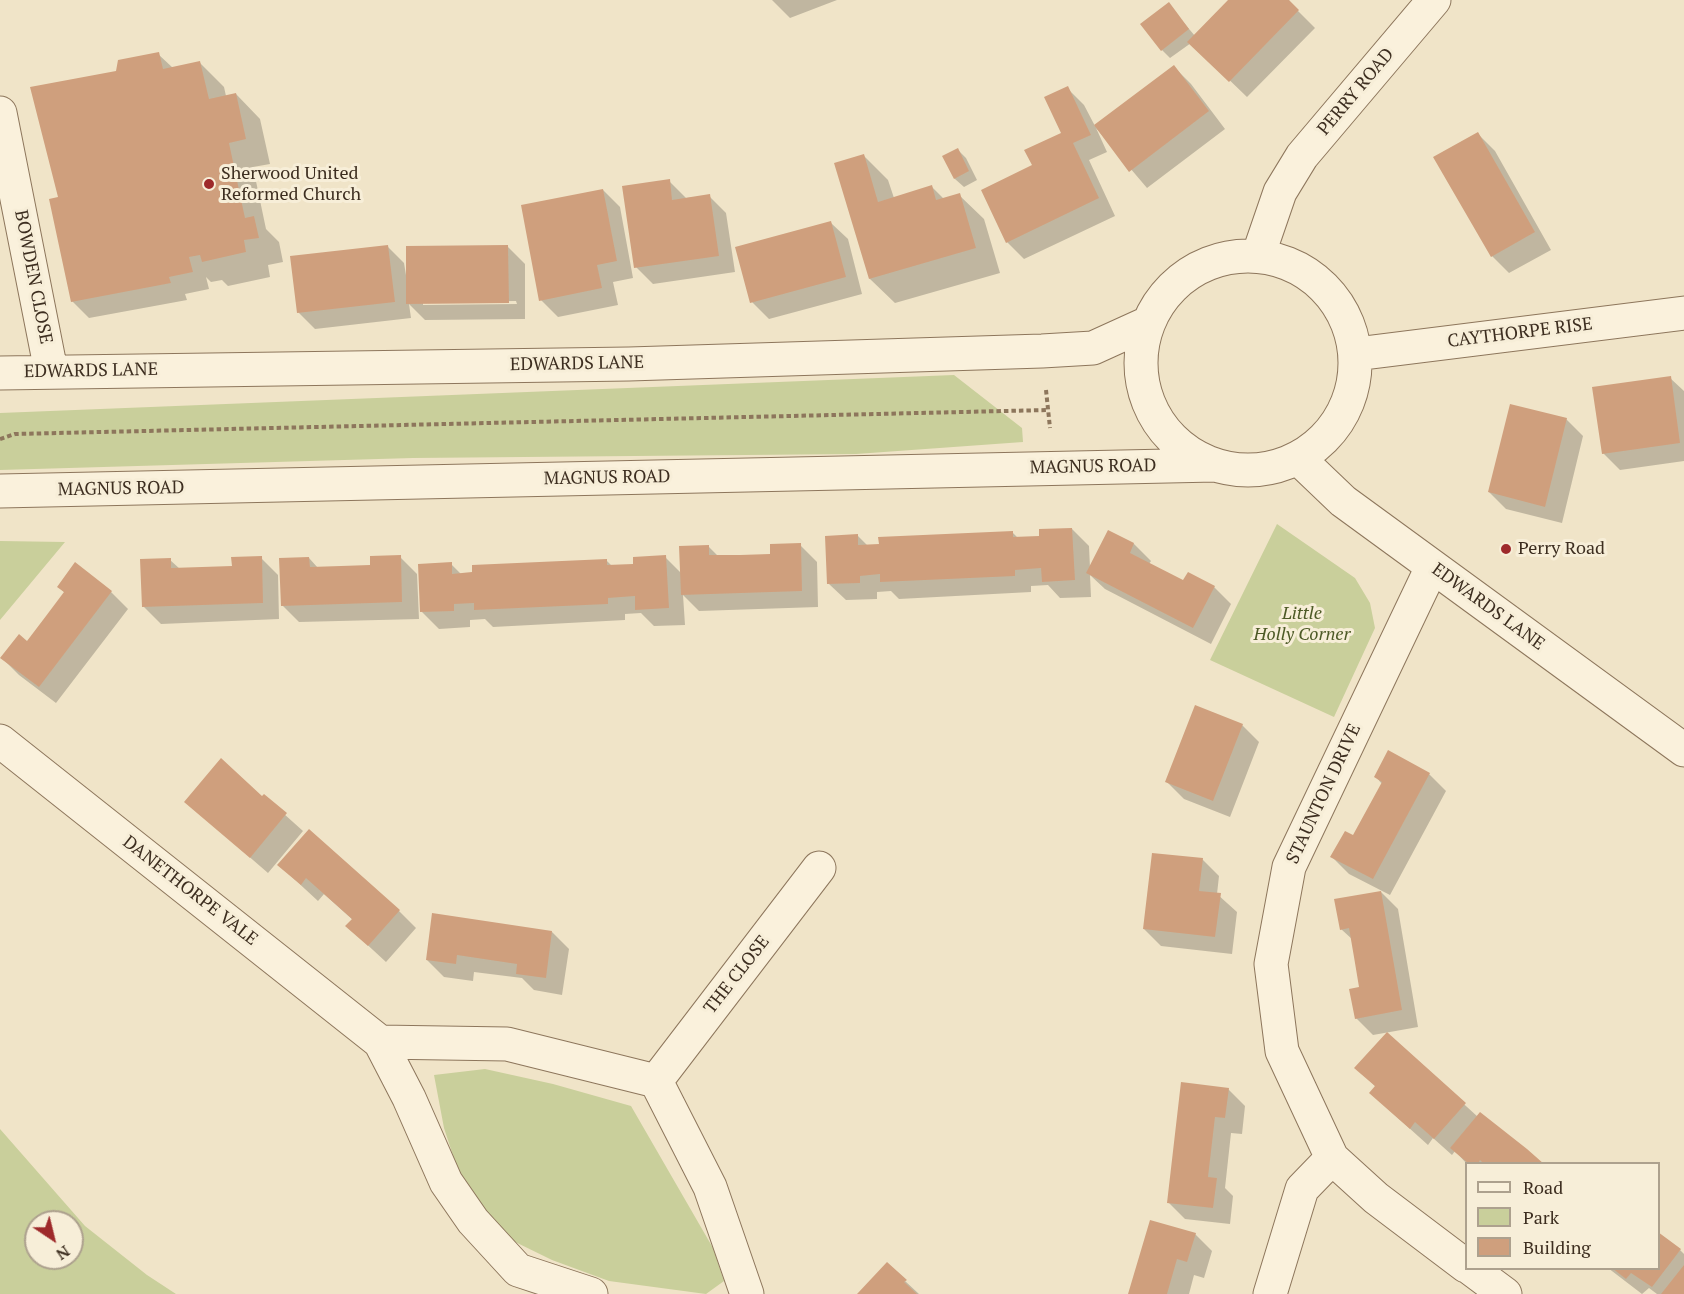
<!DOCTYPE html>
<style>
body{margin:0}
#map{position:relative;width:1684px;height:1294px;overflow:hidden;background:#f0e4c8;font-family:"PT Serif",serif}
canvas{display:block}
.legend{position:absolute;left:1465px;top:1162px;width:195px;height:108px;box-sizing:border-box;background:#f7eed8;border:2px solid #ada18e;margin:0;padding:8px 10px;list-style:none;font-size:18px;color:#3d2e20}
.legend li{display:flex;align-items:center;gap:12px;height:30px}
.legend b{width:30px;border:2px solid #ada18e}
.north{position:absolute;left:24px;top:1210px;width:60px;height:60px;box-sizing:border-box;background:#f7eed8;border:2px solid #ada18e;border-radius:50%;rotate:145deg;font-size:16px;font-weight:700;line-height:24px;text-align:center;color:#3d2e20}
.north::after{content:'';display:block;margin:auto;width:21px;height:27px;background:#9e2a2b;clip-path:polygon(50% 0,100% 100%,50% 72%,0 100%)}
</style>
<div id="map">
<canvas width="1684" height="1294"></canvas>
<ul class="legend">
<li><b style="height:8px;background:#faf1dc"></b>Road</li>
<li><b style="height:16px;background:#c9cf9b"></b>Park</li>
<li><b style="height:16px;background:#cf9f7d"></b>Building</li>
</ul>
<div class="north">N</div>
</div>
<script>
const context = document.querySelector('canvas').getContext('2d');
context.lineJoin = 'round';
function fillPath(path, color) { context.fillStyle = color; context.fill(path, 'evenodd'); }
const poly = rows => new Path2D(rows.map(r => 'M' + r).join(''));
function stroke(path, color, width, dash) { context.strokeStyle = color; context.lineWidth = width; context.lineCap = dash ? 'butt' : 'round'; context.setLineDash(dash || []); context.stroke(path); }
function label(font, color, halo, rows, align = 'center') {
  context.font = font + ' "PT Serif",serif'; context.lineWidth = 6; context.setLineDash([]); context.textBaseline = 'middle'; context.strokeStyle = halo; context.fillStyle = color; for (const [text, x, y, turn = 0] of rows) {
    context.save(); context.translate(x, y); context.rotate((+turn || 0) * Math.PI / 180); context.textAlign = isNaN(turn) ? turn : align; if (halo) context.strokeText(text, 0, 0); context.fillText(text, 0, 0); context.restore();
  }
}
fillPath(poly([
 [954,375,1022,428,1023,442,856,454,413,458,0,470,0,413],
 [1277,524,1355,578,1370,603,1375,628,1334,717,1210,660],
 [0,541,65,542,0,620],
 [485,1069,553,1084,631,1106,713,1248,724,1281,706,1294,609,1281,552,1260,505,1237,463,1186,444,1128,434,1075],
 [0,1129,85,1226,147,1275,176,1294,0,1294],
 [36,1222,72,1222,72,1258,36,1258]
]), '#c9cf9b');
fillPath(poly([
 [772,0,837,0,790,18],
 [1230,0,1287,0,1315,28,1247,97,1191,43,1170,58,1162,50,1168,4,1195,36],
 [158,54,173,68,200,63,224,87,226,96,236,94,260,119,270,164,253,167,266,229,279,242,283,262,268,265,270,277,228,286,222,280,211,282,206,277,209,289,185,294,187,300,89,318,72,301,59,198,118,73],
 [1174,67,1191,84,1225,129,1147,188,1096,128,1107,152,1089,160,1115,216,1024,259,1007,242,1034,166,1063,133,1067,88,1084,105,1095,126],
 [1478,134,1495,151,1551,250,1509,273,1492,256],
 [957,149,966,158,977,180,964,187,955,179,944,156],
 [864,156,888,180,894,198,932,187,944,199,959,195,984,219,1000,273,895,303,870,279],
 [669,181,686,198,709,196,726,213,735,272,653,284,636,267],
 [603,190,620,207,633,278,613,282,618,305,558,317,541,300],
 [831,223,848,239,862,294,769,319,752,302],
 [387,246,404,263,406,275,508,247,525,264,525,319,425,320,409,304,411,318,315,329,298,312],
 [516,301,517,304,423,305,423,302],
 [1670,378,1684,391,1684,461,1620,470,1603,453],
 [1566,419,1583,436,1562,523,1506,509,1489,492],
 [1072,529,1089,546,1090,568,1109,532,1134,544,1151,561,1149,564,1184,582,1188,574,1214,587,1231,604,1211,644,1105,589,1090,575,1091,597,1060,598,1048,585,1031,586,1031,592,899,599,891,591,877,592,877,599,846,600,829,584,858,536,868,546,1012,532,1018,538,1041,537],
 [800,545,817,562,818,607,699,611,683,595,685,625,654,626,641,613,625,614,625,620,493,627,485,619,470,620,470,627,439,629,422,612,451,564,462,575,606,560,612,566,635,565,665,557,681,573,709,547,719,557,772,555],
 [400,557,417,574,419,619,299,622,282,605,309,558,318,568,372,567],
 [261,558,278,575,279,619,161,624,144,607,170,560,180,569,233,568],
 [75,564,111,592,128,609,56,703,19,675,2,658,27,643,65,593,59,587],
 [1242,725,1259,742,1230,817,1184,799,1167,782],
 [1429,774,1446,791,1390,895,1349,874,1332,857,1354,837,1382,784,1376,777],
 [264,796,303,831,268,873,186,802],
 [1202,859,1219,876,1217,894,1237,912,1232,954,1161,946,1144,929],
 [279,865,399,911,416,928,386,962,347,926,353,920,324,894,318,901],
 [1381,892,1398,909,1418,1027,1373,1035,1356,1018,1361,989,1353,940,1341,929],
 [552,932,569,949,562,995,534,990,522,978,474,972,473,981,444,977,427,960],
 [1387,1034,1478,1117,1542,1164,1467,1164,1455,1151,1452,1155,1433,1138,1428,1145,1388,1109,1376,1087,1357,1068],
 [1228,1089,1245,1106,1242,1134,1231,1133,1225,1188,1233,1196,1230,1224,1185,1219,1168,1202],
 [1195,1234,1212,1251,1204,1278,1194,1275,1189,1294,1130,1294],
 [1680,1250,1684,1254,1684,1294,1657,1294,1649,1288,1642,1294,1608,1268,1658,1268],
 [905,1281,919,1294,859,1294]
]), '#0003');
fillPath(poly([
 [1228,0,1289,0,1299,10,1229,82,1187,42],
 [1169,2,1189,29,1161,51,1140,24],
 [159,52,163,69,200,61,209,99,236,93,246,139,229,143,245,218,254,216,259,238,244,240,246,252,202,262,200,255,189,257,193,272,169,277,171,283,71,302,49,199,58,197,30,87,116,71,118,60],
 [1174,65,1209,111,1129,172,1094,125],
 [1068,86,1091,135,1073,143,1099,198,1006,243,981,190,1032,165,1024,150,1061,133,1044,97],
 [1478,132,1535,232,1491,257,1433,157],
 [958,148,969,171,954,179,942,156],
 [864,154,878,202,932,185,936,200,960,193,976,248,869,279,834,163],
 [670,179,672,200,710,194,719,256,634,268,622,186],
 [603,189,617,261,597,265,602,288,539,301,521,205],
 [831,221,846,277,750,303,735,247],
 [388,245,395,302,297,313,290,256],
 [508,245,509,303,406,304,406,246],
 [1671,376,1680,443,1602,454,1592,387],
 [1510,404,1567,418,1545,507,1488,492],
 [1072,528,1075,580,1042,582,1041,568,1015,570,1015,576,880,582,880,574,860,576,860,583,827,584,825,536,858,534,858,545,879,544,878,537,1013,531,1013,537,1039,536,1039,529],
 [1108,530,1134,543,1130,553,1183,580,1188,572,1215,586,1193,628,1086,573],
 [801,543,802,591,681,595,679,546,709,545,709,555,740,555,770,554,770,544],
 [401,555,402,602,281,606,279,558,309,557,310,567,341,566,370,565,370,556],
 [666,555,669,608,635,610,635,596,608,598,608,604,474,610,474,603,454,604,454,611,420,612,418,564,452,562,452,574,472,572,472,565,607,559,607,565,633,564,633,557],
 [262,556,263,603,142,607,140,559,171,558,171,568,202,567,232,566,231,557],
 [75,562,112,591,39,687,0,658,19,634,27,641,46,616,64,592,57,587],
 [1195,705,1243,724,1213,801,1165,782],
 [1388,750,1430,773,1373,879,1330,857,1345,831,1353,835,1382,782,1374,777],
 [221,758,262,796,264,794,287,813,250,858,184,802],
 [309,829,400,910,368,946,345,926,352,919,306,878,301,885,277,865],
 [1152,853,1203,858,1199,891,1221,893,1215,937,1143,929],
 [1381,891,1402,1010,1355,1019,1349,989,1359,987,1354,957,1349,928,1340,930,1334,899],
 [432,913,552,931,546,978,516,974,517,964,457,955,456,964,426,960],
 [1387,1032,1466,1103,1434,1139,1415,1122,1410,1129,1369,1093,1375,1086,1354,1068],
 [1181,1082,1229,1088,1225,1118,1215,1117,1208,1177,1217,1178,1213,1208,1167,1203],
 [1480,1112,1527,1149,1544,1164,1484,1164,1480,1160,1478,1164,1469,1164,1450,1148],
 [1150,1220,1196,1233,1187,1262,1177,1259,1167,1294,1128,1294],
 [1658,1232,1681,1249,1652,1287,1631,1273,1626,1279,1612,1268,1658,1268],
 [887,1262,907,1280,904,1282,917,1294,857,1294],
 [1684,1265,1684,1294,1661,1294]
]), '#cf9f7d');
const minor = poly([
 [0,113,51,371],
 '1141 363a107 107 0 1 1 214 0a107 107 0 1 1-214 0Z',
 [1258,256,1280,192,1302,156,1434,0],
 [1356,354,1684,313],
 [0,373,629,364,1042,351,1093,348,1148,323],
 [1298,458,1343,501,1684,750],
 [0,491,1215,465],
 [1432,567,1289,867,1271,964,1282,1051,1332,1158,1376,1198,1466,1266],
 [0,741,380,1042,409,1098,446,1182,473,1221,518,1270,591,1294],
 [380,1042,507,1044,656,1081,710,1187,747,1294],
 [656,1081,819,868],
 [1470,1268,1505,1294],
 [1270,1294,1302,1189,1332,1158]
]);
stroke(minor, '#8d765c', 35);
stroke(poly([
 [1046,390,1050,428],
 [0,439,15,434,1048,410]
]), '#8d765c', 4, [4.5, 3]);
stroke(minor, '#faf1dc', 33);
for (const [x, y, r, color] of [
 [209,184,6,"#9e2a2b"],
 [1506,549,6,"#9e2a2b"]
]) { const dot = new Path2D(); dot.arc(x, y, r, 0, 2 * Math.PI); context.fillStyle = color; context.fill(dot); stroke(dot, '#f7eed8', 2); }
label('18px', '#3d2e20', '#f7eed8', [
 ["PERRY ROAD",1356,92,-50],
 ["BOWDEN CLOSE",33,277,79],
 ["CAYTHORPE RISE",1520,333,-7],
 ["EDWARDS LANE",577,364,-1],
 ["EDWARDS LANE",91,371,-1],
 ["MAGNUS ROAD",1093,467,-1],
 ["MAGNUS ROAD",607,478,-1],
 ["MAGNUS ROAD",121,489,-1],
 ["EDWARDS LANE",1488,607,36],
 ["STAUNTON DRIVE",1324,794,-65],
 ["DANETHORPE VALE",190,891,38],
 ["THE CLOSE",737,975,-52]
]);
label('18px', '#3d2e20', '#f7eed8', [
 ["Sherwood United",221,174],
 ["Reformed Church",221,195],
 ["Perry Road",1518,549]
], 'left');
label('italic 18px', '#4d5a26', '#f7eed8', [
 ["Little",1302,614],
 ["Holly Corner",1302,635]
]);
</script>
